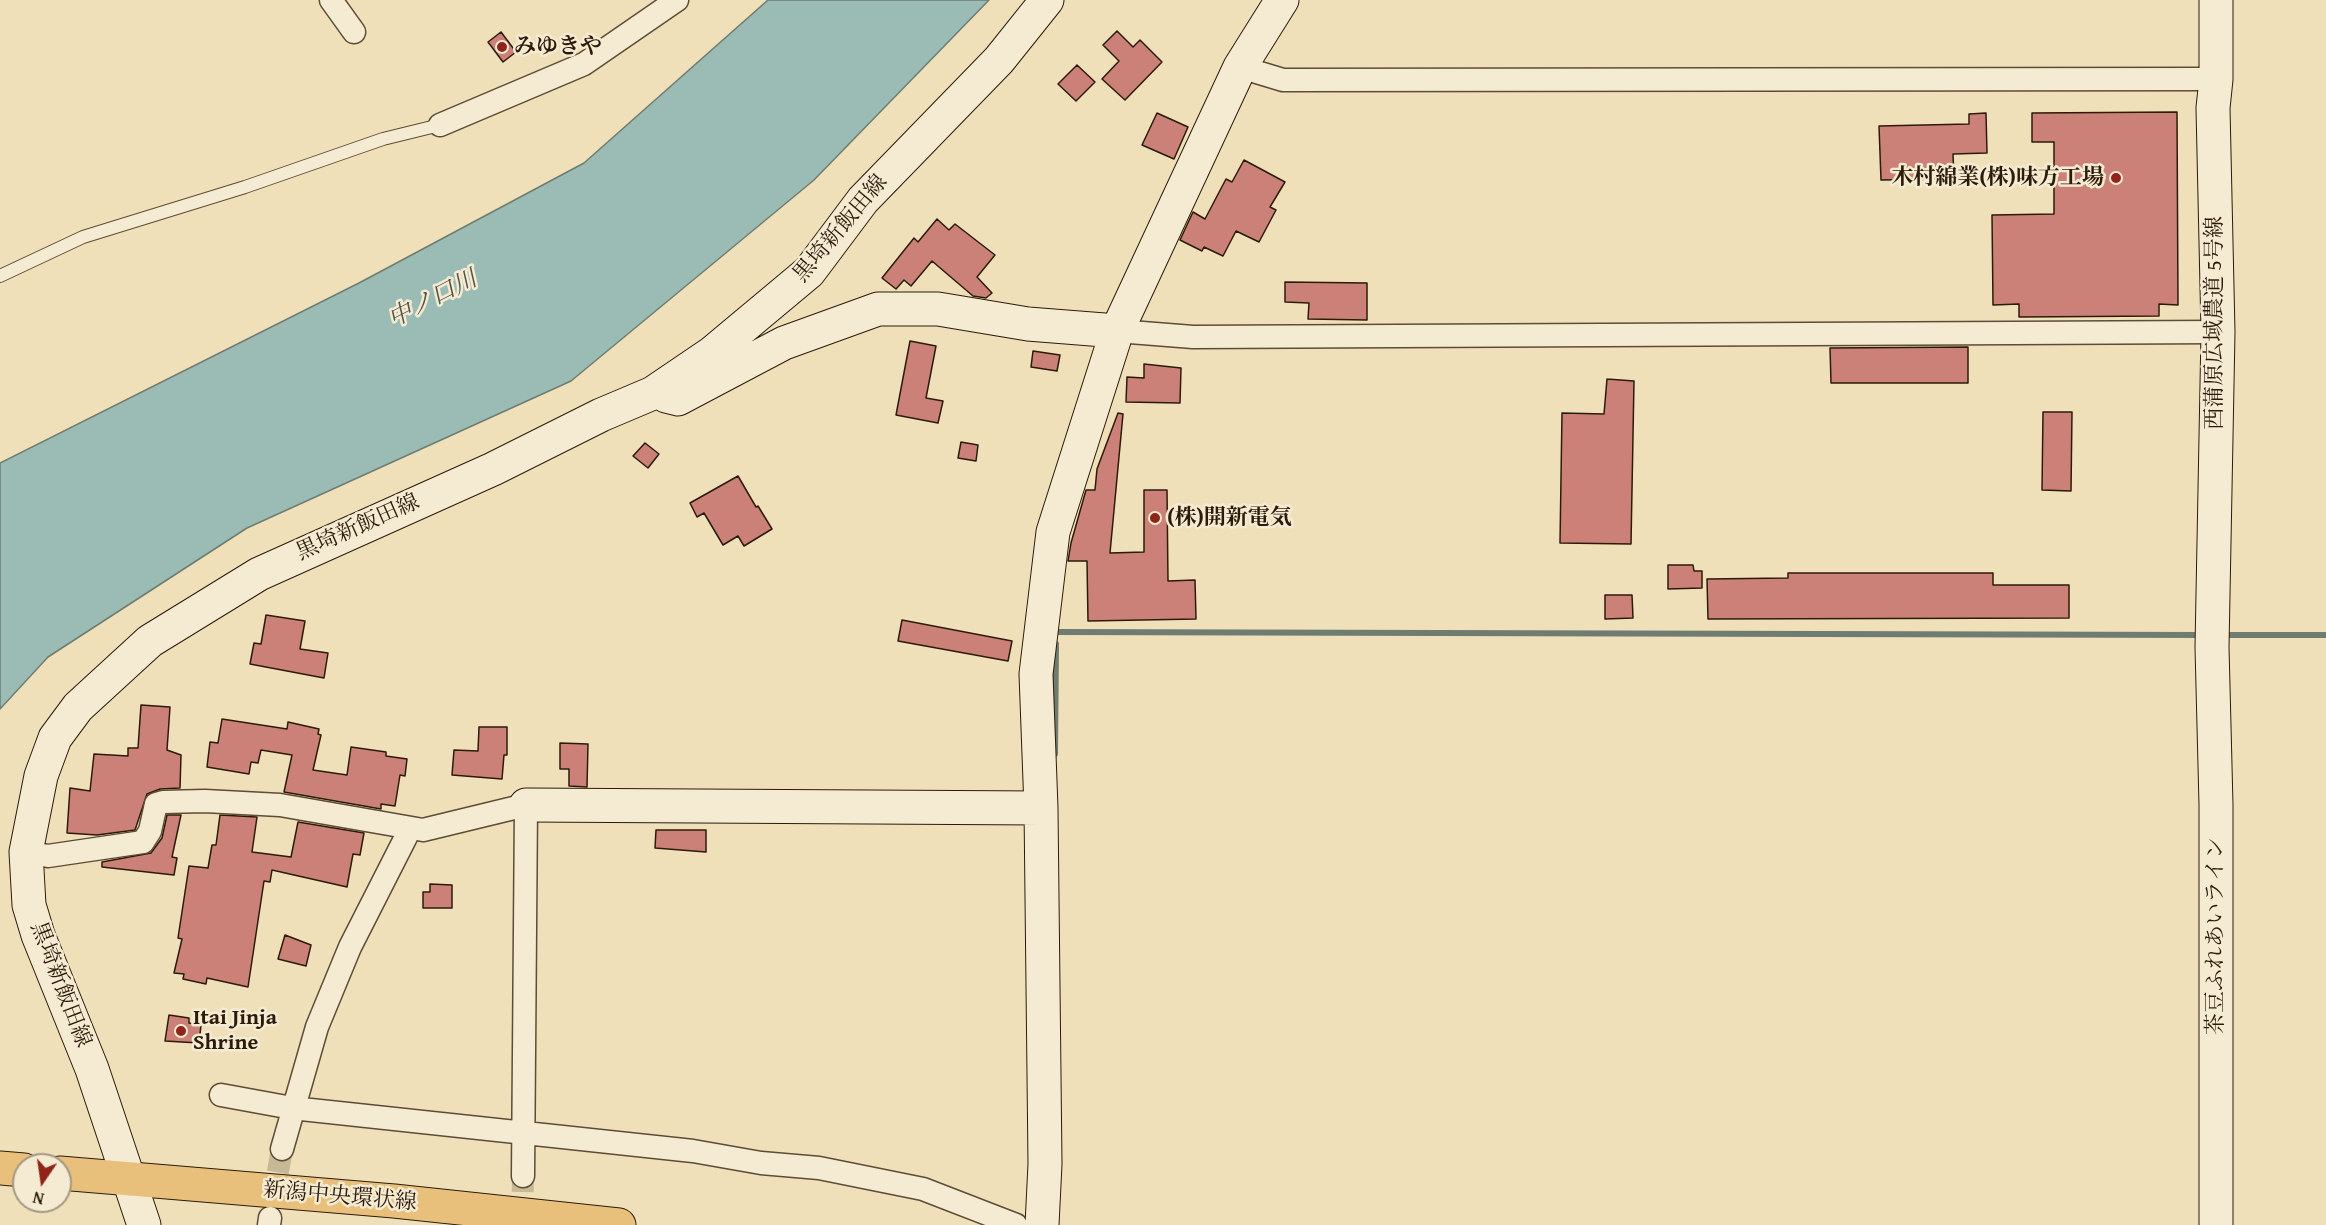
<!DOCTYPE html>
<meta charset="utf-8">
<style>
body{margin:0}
#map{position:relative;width:2326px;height:1225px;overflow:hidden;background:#efe0b9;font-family:"Gentium Book Plus",serif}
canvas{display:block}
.north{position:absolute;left:12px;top:1153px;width:60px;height:60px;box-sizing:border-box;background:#f5ebd2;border:2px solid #a59882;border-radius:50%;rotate:193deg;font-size:16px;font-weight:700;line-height:24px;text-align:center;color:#2c1b0a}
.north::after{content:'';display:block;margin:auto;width:21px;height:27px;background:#8f2418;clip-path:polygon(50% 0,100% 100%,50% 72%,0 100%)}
</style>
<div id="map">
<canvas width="2326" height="1225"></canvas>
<div class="north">N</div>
</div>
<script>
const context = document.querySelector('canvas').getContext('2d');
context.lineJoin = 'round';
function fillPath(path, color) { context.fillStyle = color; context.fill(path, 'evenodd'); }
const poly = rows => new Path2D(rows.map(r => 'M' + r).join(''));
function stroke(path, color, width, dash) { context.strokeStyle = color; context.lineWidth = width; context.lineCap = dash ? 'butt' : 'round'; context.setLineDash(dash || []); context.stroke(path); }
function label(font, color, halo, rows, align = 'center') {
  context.font = font + ' "Gentium Book Plus","Noto Serif JP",serif'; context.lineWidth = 5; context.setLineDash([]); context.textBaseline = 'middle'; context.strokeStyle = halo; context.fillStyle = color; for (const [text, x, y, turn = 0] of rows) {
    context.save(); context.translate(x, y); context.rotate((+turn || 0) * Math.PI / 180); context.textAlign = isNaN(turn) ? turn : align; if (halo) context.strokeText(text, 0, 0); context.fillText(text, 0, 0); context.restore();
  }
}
const water = poly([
 [768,0,989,0,814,180,571,381,247,528,48,657,0,709,0,463,359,283,584,163,768,0]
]);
fillPath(water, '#9bbcb5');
stroke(water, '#6f7c71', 1.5);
stroke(poly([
 [1056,632,2202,635],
 [2222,635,2326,635],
 [1055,754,1056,644]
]), '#6f7c71', 6);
const building = poly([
 [1117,31,1133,47,1140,40,1162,62,1125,100,1102,79,1119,61,1103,45,1117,31],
 [501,32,516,52,503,62,488,42,501,32],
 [1077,65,1095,82,1076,101,1058,84,1077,65],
 [2177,112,2178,305,2159,304,2159,316,2019,317,2019,304,1993,305,1992,215,2054,214,2054,142,2032,142,2032,113,2177,112],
 [1157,113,1188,127,1174,159,1142,145,1157,113],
 [1986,113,1987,153,1953,154,1954,179,1881,180,1879,126,1969,124,1969,114,1986,113],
 [1244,160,1285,182,1270,207,1276,210,1259,242,1236,231,1223,256,1204,247,1202,251,1180,240,1193,212,1205,219,1226,179,1232,182,1244,160],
 [937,219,949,230,955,224,995,255,977,277,992,293,986,298,973,296,932,261,911,286,904,280,896,289,882,278,914,238,918,242,937,219],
 [1285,282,1367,283,1367,320,1308,319,1309,303,1285,302,1285,282],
 [910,341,936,346,926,398,943,401,938,423,896,415,910,341],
 [1968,347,1968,383,1831,383,1830,348,1968,347],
 [1033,351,1060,355,1057,371,1031,367,1033,351],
 [1144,364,1181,368,1180,403,1126,402,1127,377,1144,378,1144,364],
 [1607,379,1634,381,1631,544,1560,543,1562,413,1604,414,1607,379],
 [2043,412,2072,412,2071,491,2042,490,2043,412],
 [1118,413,1123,414,1110,553,1144,552,1144,490,1167,490,1168,581,1195,580,1196,619,1088,621,1087,561,1068,561,1071,543,1086,490,1095,490,1097,469,1118,413],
 [961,442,978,445,976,461,958,458,961,442],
 [645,443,659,454,648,468,633,456,645,443],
 [738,476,756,507,758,506,772,529,744,546,738,536,723,545,704,513,697,517,690,503,738,476],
 [1668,565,1693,565,1694,571,1702,571,1702,588,1668,589,1668,565],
 [1788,573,1993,573,1993,585,2069,585,2069,618,1708,619,1707,579,1788,578,1788,573],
 [1605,595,1632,595,1633,618,1605,619,1605,595],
 [266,615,305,621,300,649,328,653,324,678,250,664,254,643,261,644,266,615],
 [902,620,1012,641,1008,661,898,641,902,620],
 [141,705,170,707,167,750,181,755,180,788,160,789,147,794,135,830,97,835,67,833,70,788,90,791,94,754,128,756,128,748,138,748,141,705],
 [222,719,287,729,288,722,319,729,318,734,321,735,313,770,347,775,351,747,386,752,386,756,407,759,405,776,400,775,395,806,381,804,381,809,284,792,292,755,261,750,258,763,251,762,249,774,207,767,210,742,218,743,222,719],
 [479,727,507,727,507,755,504,755,502,779,452,775,454,750,478,751,479,727],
 [560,743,588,744,587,787,569,786,569,769,560,769,560,743],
 [167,815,181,815,172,857,177,858,174,875,102,867,102,862,151,853,162,838,167,815],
 [220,815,257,817,252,852,291,857,298,822,364,833,360,855,353,854,347,887,272,870,270,882,264,881,248,987,207,978,206,984,183,979,184,974,174,973,182,939,178,938,189,866,208,868,212,845,216,845,220,815],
 [656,830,706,830,706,852,655,848,656,830],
 [430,884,452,885,452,908,423,908,423,892,430,892,430,884],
 [285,935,311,945,306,966,278,959,285,935],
 [169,1015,189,1018,189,1023,201,1025,199,1043,165,1041,169,1015]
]);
fillPath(building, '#cb8178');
stroke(building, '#2c1b0a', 1.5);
stroke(poly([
 [272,1205,282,1149],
 [522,1225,523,1176]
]), '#c8b996', 22, [22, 11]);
const lane = poly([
 [0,276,83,237,245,187,383,139,440,125]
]);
const street = poly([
 [331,0,354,32],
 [1240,67,1283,80,2216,79],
 [440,125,584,64,677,0],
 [1117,331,1193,337,2218,332],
 [26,852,48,856,143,842,150,831,156,804,163,802,205,801,280,805,423,830,526,805,523,1176],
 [221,1095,292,1108,693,1151,761,1163,819,1168,923,1189,1016,1225],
 [282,1149,317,1027,350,947,410,829],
 [269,1225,270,1218]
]);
const secondary = poly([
 [2216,0,2216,79,2213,108,2218,332,2212,647,2216,805,2216,1225],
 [666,396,678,399,784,343,878,309,938,309,1028,324,1117,331],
 [526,805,1041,808],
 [144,1225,92,1069,38,935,29,905,26,852,41,776,55,738,78,707,150,641,259,574,493,469,601,415,653,393,712,353,809,272,863,200,999,60,1047,0],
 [1042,1225,1045,1164,1041,808,1036,674,1053,532,1117,331,1240,67,1282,0]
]);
const primary = poly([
 [0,1168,24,1170],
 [60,1173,394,1201,619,1225]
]);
stroke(lane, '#5d4c36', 14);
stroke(street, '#5d4c36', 25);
stroke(secondary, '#2c1b0a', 35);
stroke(primary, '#2c1b0a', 35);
stroke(lane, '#f5ebd2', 12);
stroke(street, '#f5ebd2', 22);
stroke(secondary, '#f5ebd2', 33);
stroke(primary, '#e8c07c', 33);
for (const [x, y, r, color] of [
 [502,47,6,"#8f2418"],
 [2116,178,6,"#8f2418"],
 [1155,518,6,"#8f2418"],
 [181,1031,6,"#8f2418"]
]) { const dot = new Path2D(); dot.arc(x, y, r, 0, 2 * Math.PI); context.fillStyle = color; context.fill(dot); stroke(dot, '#f5ebd2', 2); }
label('bold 22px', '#2c1b0a', '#f5ebd2', [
 ["みゆきや",514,47],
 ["木村綿業(株)味方工場",2104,178,"right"],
 ["(株)開新電気",1167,518],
 ["Itai Jinja",193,1018],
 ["Shrine",193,1043]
], 'left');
label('22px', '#2c1b0a', '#f5ebd2', [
 ["黒埼新飯田線",841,229,-50],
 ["西蒲原広域農道 5号線",2215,323,-90],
 ["黒埼新飯田線",358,528,-24],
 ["茶豆ふれあいライン",2216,936,-90],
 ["黒埼新飯田線",60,985,69],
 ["新潟中央環状線",340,1197,5]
]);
label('italic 24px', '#535346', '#f5ebd2', [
 ["中ノ口川",433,300,-27]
]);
</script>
